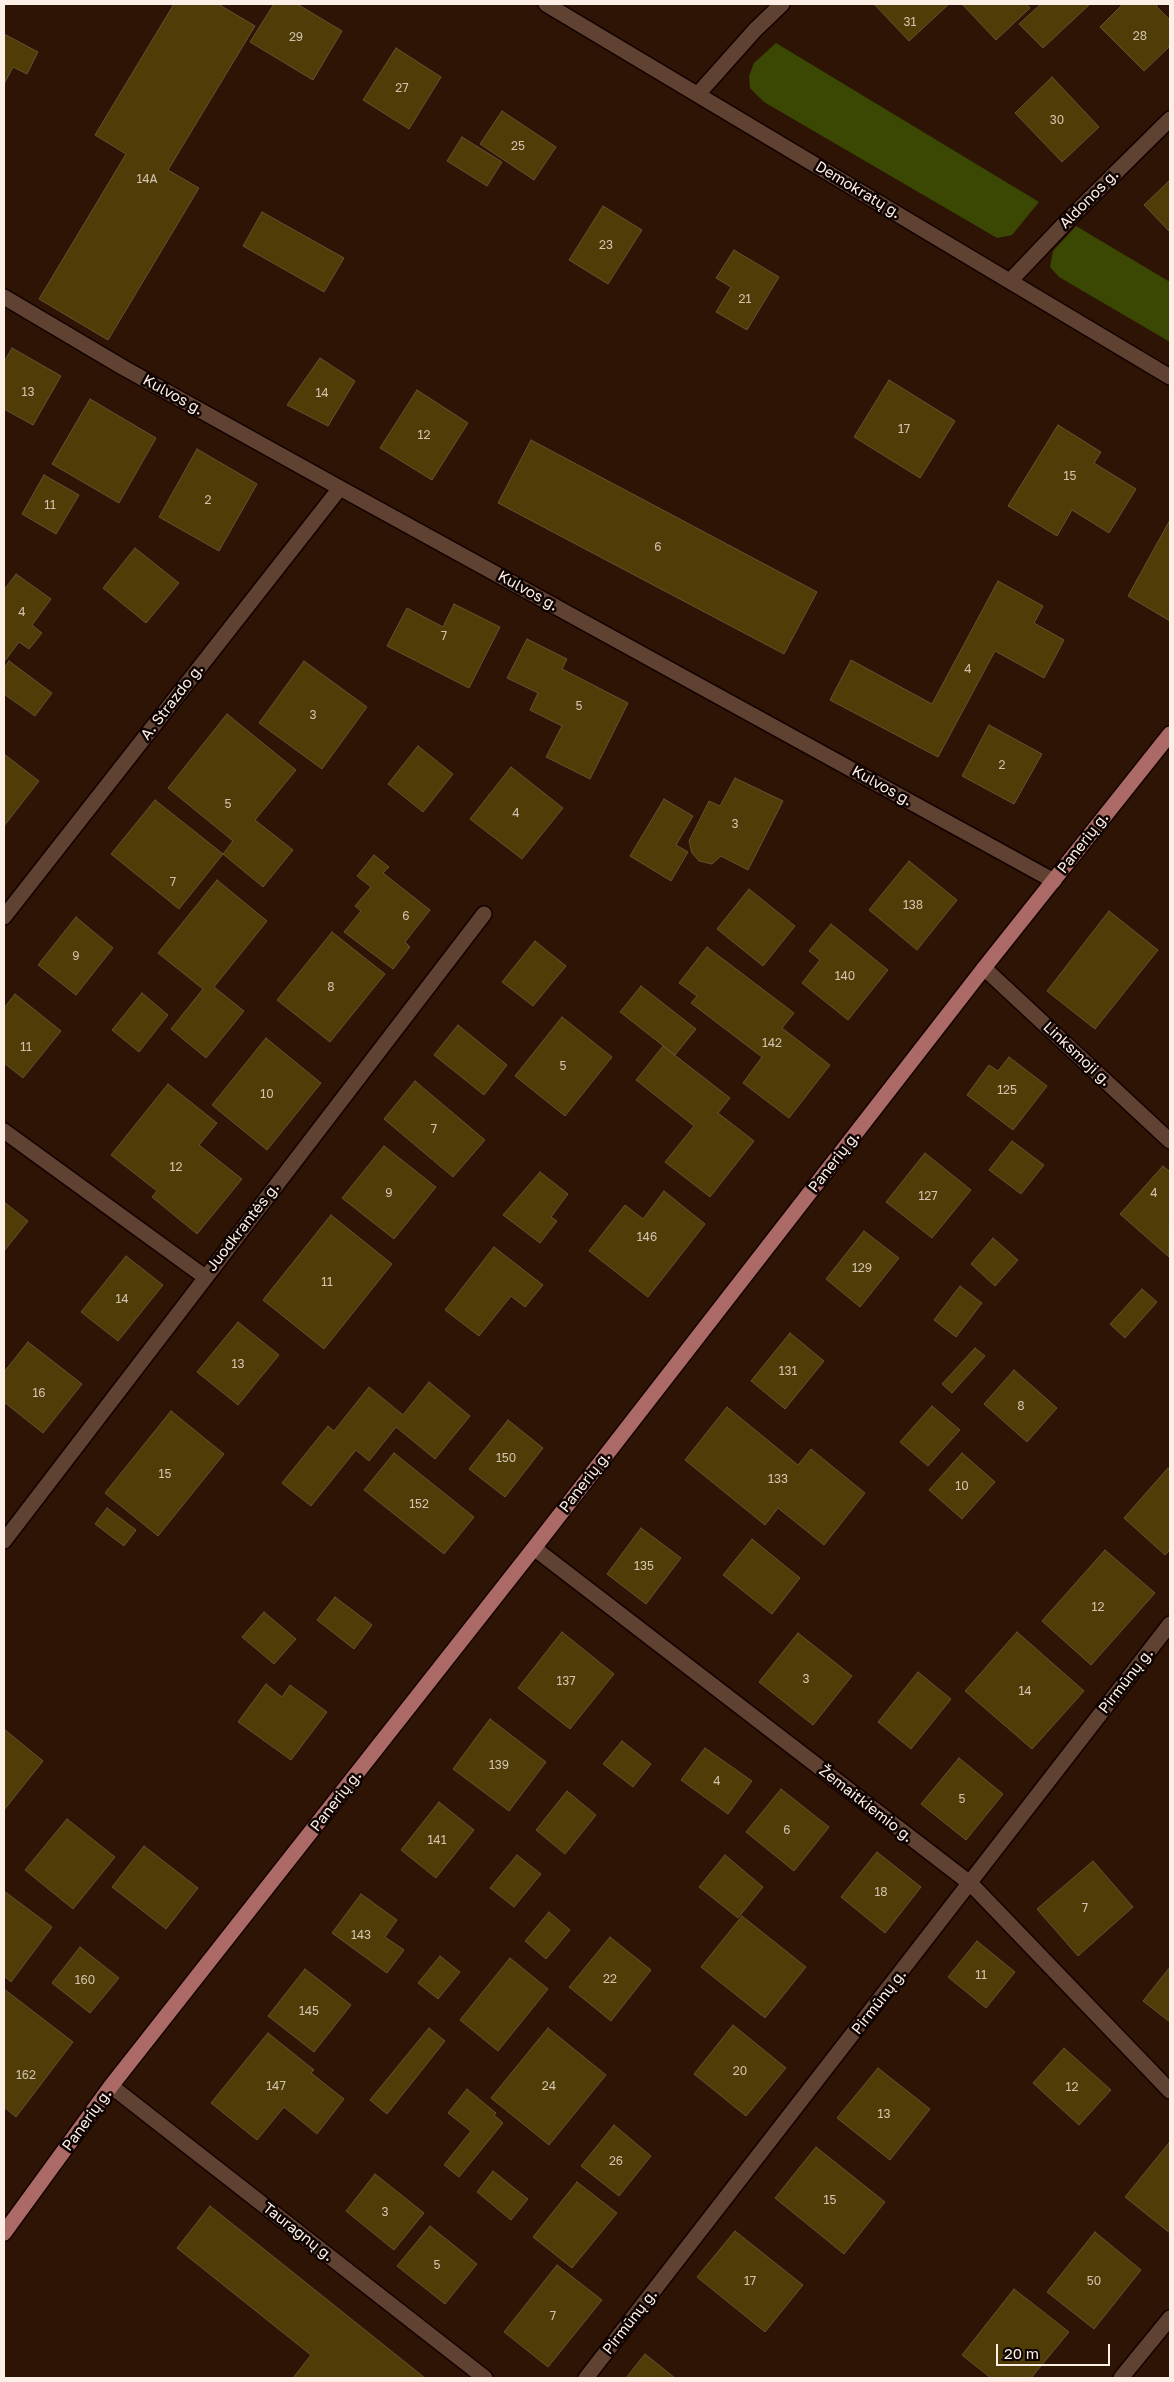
<!DOCTYPE html>
<meta charset="utf-8">
<style>
body{margin:0}
#map{position:relative;width:1174px;height:2382px;overflow:hidden;background:#2d1404;font-family:"Golos Text",sans-serif}
canvas{display:block}
.frame{position:absolute;inset:0;border:5px solid #fdeee6;pointer-events:none}
.scale{position:absolute;left:996px;top:2344px;width:114px;height:22px;box-sizing:border-box;border:2px solid #fdeee6;border-top:0;padding-left:6px;font-size:15px;line-height:18px;white-space:nowrap;color:#fdeee6;-webkit-text-stroke:4px #0d0401;paint-order:stroke}
</style>
<div id="map">
<canvas width="1174" height="2382"></canvas>
<div class="frame"></div>
<div class="scale">20 m</div>
</div>
<script>
const context = document.querySelector('canvas').getContext('2d');
context.lineJoin = 'round';
function fillPath(path, color) { context.fillStyle = color; context.fill(path, 'evenodd'); }
const poly = rows => new Path2D(rows.map(r => 'M' + r).join(''));
function stroke(path, color, width, dash) { context.strokeStyle = color; context.lineWidth = width; context.lineCap = dash ? 'butt' : 'round'; context.setLineDash(dash || []); context.stroke(path); }
function label(font, color, halo, rows, align = 'center') {
  context.font = font + ' "Golos Text",sans-serif'; context.lineWidth = 5; context.setLineDash([]); context.textBaseline = 'middle'; context.strokeStyle = halo; context.fillStyle = color; for (const [text, x, y, turn = 0] of rows) {
    context.save(); context.translate(x, y); context.rotate((+turn || 0) * Math.PI / 180); context.textAlign = isNaN(turn) ? turn : align; if (halo) context.strokeText(text, 0, 0); context.fillText(text, 0, 0); context.restore();
  }
}
fillPath(poly([
 [776,43,1039,202,1012,235,997,238,764,102,750,88,749,76,754,63],
 [1076,226,1170,282,1170,342,1059,277,1050,267,1053,251]
]), '#3a4803');
const building = poly([
 [174,4,218,4,255,26,168,170,199,188,108,340,39,299,126,154,95,135,174,4],
 [274,4,297,4,342,31,313,80,250,42,274,4],
 [874,4,949,4,909,41,874,4],
 [962,4,1026,4,1030,8,996,40,962,4],
 [1041,4,1090,4,1043,48,1019,24,1041,4],
 [1123,4,1159,4,1156,6,1170,20,1170,46,1144,71,1100,27,1123,4],
 [4,34,38,52,27,74,13,67,4,84,4,34],
 [396,48,441,77,409,129,363,100,396,48],
 [1052,77,1099,127,1062,162,1015,113,1052,77],
 [502,111,556,147,534,180,480,144,502,111],
 [462,137,502,162,487,186,447,161,462,137],
 [1170,180,1170,232,1144,205,1170,180],
 [603,206,642,230,608,284,569,260,603,206],
 [262,212,344,258,324,292,243,246,262,212],
 [734,250,779,277,747,330,716,312,731,287,716,278,734,250],
 [12,348,61,376,33,425,4,409,4,362,12,348],
 [320,358,355,381,328,426,287,405,320,358],
 [889,380,955,421,920,478,854,437,889,380],
 [417,390,468,423,432,480,380,448,417,390],
 [90,399,156,438,119,503,52,464,90,399],
 [1058,425,1101,452,1094,463,1136,489,1109,533,1072,510,1057,536,1008,506,1058,425],
 [531,440,817,592,784,654,498,503,531,440],
 [197,449,257,484,219,551,159,517,197,449],
 [44,475,79,495,56,534,22,514,44,475],
 [1170,520,1170,621,1128,596,1170,520],
 [135,548,179,583,146,623,103,588,135,548],
 [16,574,51,599,32,625,42,633,29,649,19,642,4,662,4,590,16,574],
 [998,581,1043,606,1034,623,1064,640,1044,678,995,651,938,757,830,700,851,660,932,704,998,581],
 [454,604,500,627,469,688,387,646,407,608,443,627,454,604],
 [527,639,567,659,562,669,628,703,590,779,546,757,562,726,530,710,538,693,507,678,527,639],
 [9,661,52,693,35,716,4,694,4,668,9,661],
 [304,661,367,707,322,769,259,723,304,661],
 [227,714,296,770,255,820,293,850,263,887,223,854,233,841,168,788,227,714],
 [989,725,1042,754,1014,804,962,776,989,725],
 [418,746,453,774,423,812,388,784,418,746],
 [4,754,39,781,4,826,4,754],
 [511,767,563,808,522,859,470,819,511,767],
 [735,778,783,801,748,870,721,856,712,864,699,861,692,853,689,841,709,801,720,806,735,778],
 [664,799,693,816,676,845,688,852,671,881,630,856,664,799],
 [155,800,223,854,179,909,111,854,155,800],
 [374,855,389,867,383,873,430,910,405,942,410,947,393,969,344,932,361,911,355,906,371,887,357,876,374,855],
 [909,861,957,900,917,950,869,910,909,861],
 [217,880,267,921,214,987,244,1011,206,1058,171,1029,203,989,158,953,217,880],
 [749,889,795,926,763,966,717,929,749,889],
 [1109,911,1158,950,1095,1029,1047,991,1109,911],
 [76,917,113,948,76,995,38,965,76,917],
 [831,924,888,970,848,1020,802,983,820,960,809,951,831,924],
 [332,932,385,974,330,1042,277,1000,332,932],
 [535,941,566,966,533,1006,502,982,535,941],
 [707,947,794,1013,782,1028,830,1065,789,1118,743,1083,762,1057,691,1003,697,996,679,983,707,947],
 [641,986,696,1029,675,1055,620,1012,641,986],
 [142,993,168,1015,139,1052,112,1030,142,993],
 [15,994,61,1031,23,1078,4,1063,4,1008,15,994],
 [562,1017,612,1057,565,1116,515,1076,562,1017],
 [458,1025,507,1065,484,1095,434,1055,458,1025],
 [266,1038,321,1083,267,1150,212,1105,266,1038],
 [663,1046,730,1098,718,1113,754,1141,710,1197,665,1162,694,1126,636,1080,663,1046],
 [1009,1057,1047,1086,1013,1130,967,1095,989,1065,998,1071,1009,1057],
 [415,1081,485,1140,453,1177,384,1119,415,1081],
 [168,1084,217,1123,199,1145,242,1179,197,1234,152,1197,157,1191,111,1155,168,1084],
 [1012,1141,1044,1165,1021,1194,989,1170,1012,1141],
 [384,1146,436,1187,394,1239,342,1198,384,1146],
 [925,1153,971,1190,932,1238,886,1202,925,1153],
 [1163,1166,1170,1172,1169,1257,1120,1214,1163,1166],
 [540,1172,568,1194,551,1217,557,1221,540,1243,503,1215,540,1172],
 [664,1191,705,1224,648,1297,589,1251,625,1205,643,1219,664,1191],
 [4,1202,28,1221,4,1251,4,1202],
 [331,1215,392,1264,324,1349,263,1300,331,1215],
 [864,1231,899,1258,860,1307,826,1279,864,1231],
 [993,1238,1018,1260,995,1286,971,1264,993,1238],
 [494,1247,543,1285,525,1307,511,1296,479,1336,445,1310,494,1247],
 [126,1256,163,1285,118,1341,81,1312,126,1256],
 [960,1286,982,1303,956,1337,934,1320,960,1286],
 [1142,1289,1157,1302,1125,1338,1110,1324,1142,1289],
 [238,1322,279,1355,238,1405,197,1372,238,1322],
 [790,1333,824,1361,785,1409,751,1381,790,1333],
 [28,1342,82,1384,43,1433,4,1402,4,1372,28,1342],
 [975,1348,985,1356,952,1393,942,1384,975,1348],
 [1014,1370,1057,1408,1027,1442,984,1404,1014,1370],
 [429,1382,470,1416,435,1459,396,1427,369,1461,356,1450,311,1506,282,1483,328,1426,334,1431,369,1387,403,1415,429,1382],
 [932,1406,960,1430,928,1466,900,1442,932,1406],
 [727,1407,798,1465,811,1449,865,1493,824,1545,778,1508,765,1525,685,1460,727,1407],
 [171,1411,224,1454,158,1536,105,1493,171,1411],
 [508,1420,543,1448,505,1497,469,1469,508,1420],
 [394,1453,474,1517,444,1554,364,1490,394,1453],
 [962,1453,995,1482,962,1519,929,1490,962,1453],
 [1168,1468,1170,1470,1170,1550,1165,1555,1124,1518,1168,1468],
 [107,1508,136,1530,124,1546,95,1524,107,1508],
 [641,1528,681,1558,646,1604,607,1574,641,1528],
 [752,1539,800,1578,772,1614,723,1575,752,1539],
 [1105,1550,1155,1593,1091,1665,1042,1621,1105,1550],
 [335,1597,372,1625,354,1649,317,1620,335,1597],
 [264,1612,296,1639,274,1664,242,1637,264,1612],
 [562,1632,614,1674,570,1729,518,1688,562,1632],
 [1017,1632,1084,1691,1032,1749,965,1691,1017,1632],
 [798,1633,852,1676,813,1725,759,1682,798,1633],
 [918,1672,951,1699,911,1749,878,1722,918,1672],
 [266,1684,282,1697,290,1685,327,1712,291,1760,238,1722,266,1684],
 [490,1719,546,1762,509,1811,453,1769,490,1719],
 [4,1729,43,1761,4,1810,4,1729],
 [622,1741,651,1764,633,1787,603,1764,622,1741],
 [705,1748,752,1781,728,1814,681,1780,705,1748],
 [959,1758,1003,1794,966,1840,921,1804,959,1758],
 [781,1789,829,1827,794,1871,746,1832,781,1789],
 [567,1791,596,1815,565,1854,536,1830,567,1791],
 [439,1802,474,1830,436,1878,401,1850,439,1802],
 [67,1819,115,1857,73,1909,25,1870,67,1819],
 [144,1846,198,1888,166,1929,112,1887,144,1846],
 [877,1852,921,1887,885,1933,841,1897,877,1852],
 [517,1855,541,1874,514,1907,490,1888,517,1855],
 [725,1855,763,1887,738,1918,699,1887,725,1855],
 [1093,1861,1133,1907,1078,1956,1037,1909,1093,1861],
 [4,1891,52,1927,11,1982,4,1976,4,1891],
 [361,1894,397,1920,385,1937,404,1950,387,1973,332,1933,361,1894],
 [549,1912,570,1930,546,1959,525,1941,549,1912],
 [742,1916,806,1967,765,2018,701,1967,742,1916],
 [610,1937,651,1970,611,2021,569,1987,610,1937],
 [977,1941,1015,1972,986,2008,948,1977,977,1941],
 [80,1947,119,1978,90,2013,52,1983,80,1947],
 [440,1956,460,1972,438,1999,418,1983,440,1956],
 [510,1958,548,1989,498,2051,460,2020,510,1958],
 [1170,1967,1170,2022,1143,2001,1170,1967],
 [305,1969,351,2005,314,2052,268,2016,305,1969],
 [4,1989,73,2042,16,2117,4,2107,4,1989],
 [733,2025,786,2068,746,2116,694,2074,733,2025],
 [429,2028,445,2041,387,2114,370,2100,429,2028],
 [548,2028,606,2075,549,2145,491,2098,548,2028],
 [268,2033,314,2070,311,2073,344,2099,317,2134,284,2107,257,2140,211,2103,268,2033],
 [1064,2048,1111,2090,1079,2125,1033,2083,1064,2048],
 [878,2068,930,2109,890,2160,837,2118,878,2068],
 [467,2089,496,2113,494,2115,503,2123,459,2177,444,2165,471,2131,448,2113,467,2089],
 [614,2125,651,2156,619,2196,581,2166,614,2125],
 [1169,2143,1170,2144,1170,2233,1125,2197,1169,2143],
 [816,2147,885,2202,844,2254,775,2198,816,2147],
 [493,2171,528,2199,511,2220,477,2192,493,2171],
 [375,2174,424,2213,394,2250,346,2211,375,2174],
 [577,2182,617,2213,572,2268,533,2237,577,2182],
 [210,2206,425,2378,293,2378,311,2355,177,2248,210,2206],
 [430,2226,477,2264,445,2304,397,2266,430,2226],
 [735,2231,803,2285,765,2332,697,2277,735,2231],
 [1095,2232,1141,2270,1094,2329,1047,2292,1095,2232],
 [557,2265,602,2300,548,2367,504,2332,557,2265],
 [1014,2289,1069,2332,1031,2378,991,2378,962,2355,1014,2289],
 [645,2354,675,2378,626,2378,645,2354]
]);
fillPath(building, '#4f3c06');
stroke(building, '#615334', 1);
const minor = poly([
 [546,4,1170,377],
 [698,94,755,30,782,4],
 [1010,281,1068,220,1170,119],
 [4,297,124,368,340,488,1054,881],
 [4,917,340,488],
 [984,968,1170,1141],
 [4,1131,205,1277],
 [4,1541,484,914],
 [534,1548,971,1884,1170,2091],
 [111,2086,485,2378],
 [586,2378,1170,1624],
 [1121,2378,1170,2318]
]);
const major = poly([
 [4,2233,111,2086,534,1548,984,968,1170,734]
]);
stroke(minor, '#140100', 18);
stroke(major, '#140100', 18);
stroke(minor, '#5f4231', 15);
stroke(major, '#ab6a65', 15);
label('12px', '#d2c2ae', null, [
 ["31",910,22],
 ["28",1140,36],
 ["29",296,37],
 ["27",402,88],
 ["30",1057,120],
 ["25",518,146],
 ["14A",147,179],
 ["23",606,245],
 ["21",745,299],
 ["13",28,392],
 ["14",322,393],
 ["17",904,429],
 ["12",424,435],
 ["15",1070,476],
 ["2",208,500],
 ["11",50,505],
 ["6",658,547],
 ["4",22,612],
 ["7",444,636],
 ["4",968,669],
 ["5",579,706],
 ["3",313,715],
 ["2",1002,765],
 ["5",228,804],
 ["4",516,813],
 ["3",735,824],
 ["7",173,882],
 ["138",913,905],
 ["6",406,916],
 ["9",76,956],
 ["140",845,976],
 ["8",331,987],
 ["142",772,1043],
 ["11",26,1047],
 ["5",563,1066],
 ["125",1007,1090],
 ["10",267,1094],
 ["7",434,1129],
 ["12",176,1167],
 ["9",389,1193],
 ["4",1154,1193],
 ["127",928,1196],
 ["146",647,1237],
 ["129",862,1268],
 ["11",327,1282],
 ["14",122,1299],
 ["13",238,1364],
 ["131",788,1371],
 ["16",39,1393],
 ["8",1021,1406],
 ["150",506,1458],
 ["15",165,1474],
 ["133",778,1479],
 ["10",962,1486],
 ["152",419,1504],
 ["135",644,1566],
 ["12",1098,1607],
 ["3",806,1679],
 ["137",566,1681],
 ["14",1025,1691],
 ["139",499,1765],
 ["4",717,1781],
 ["5",962,1799],
 ["6",787,1830],
 ["141",437,1840],
 ["18",881,1892],
 ["7",1085,1908],
 ["143",361,1935],
 ["11",981,1975],
 ["22",610,1979],
 ["160",85,1980],
 ["145",309,2011],
 ["20",740,2071],
 ["162",26,2075],
 ["147",276,2086],
 ["24",549,2086],
 ["12",1072,2087],
 ["13",884,2114],
 ["26",616,2161],
 ["15",830,2200],
 ["3",385,2212],
 ["5",437,2265],
 ["17",750,2281],
 ["50",1094,2281],
 ["7",553,2316]
]);
label('15px', '#fdeee6', '#0d0401', [
 ["Demokratų g.",858,190,31],
 ["Aldonos g.",1089,199,-45],
 ["Kulvos g.",173,395,29],
 ["Kulvos g.",528,591,29],
 ["A. Strazdo g.",172,702,-52],
 ["Kulvos g.",882,786,29],
 ["Panerių g.",1083,843,-52],
 ["Linksmoji g.",1077,1054,43],
 ["Panerių g.",834,1162,-52],
 ["Juodkrantės g.",243,1227,-52],
 ["Panerių g.",585,1482,-52],
 ["Pirmūnų g.",1126,1681,-52],
 ["Panerių g.",336,1801,-52],
 ["Žemaitkiemio g.",866,1804,38],
 ["Pirmūnų g.",879,2002,-52],
 ["Panerių g.",87,2120,-54],
 ["Tauragnų g.",298,2232,38],
 ["Pirmūnų g.",630,2322,-52]
]);
</script>
